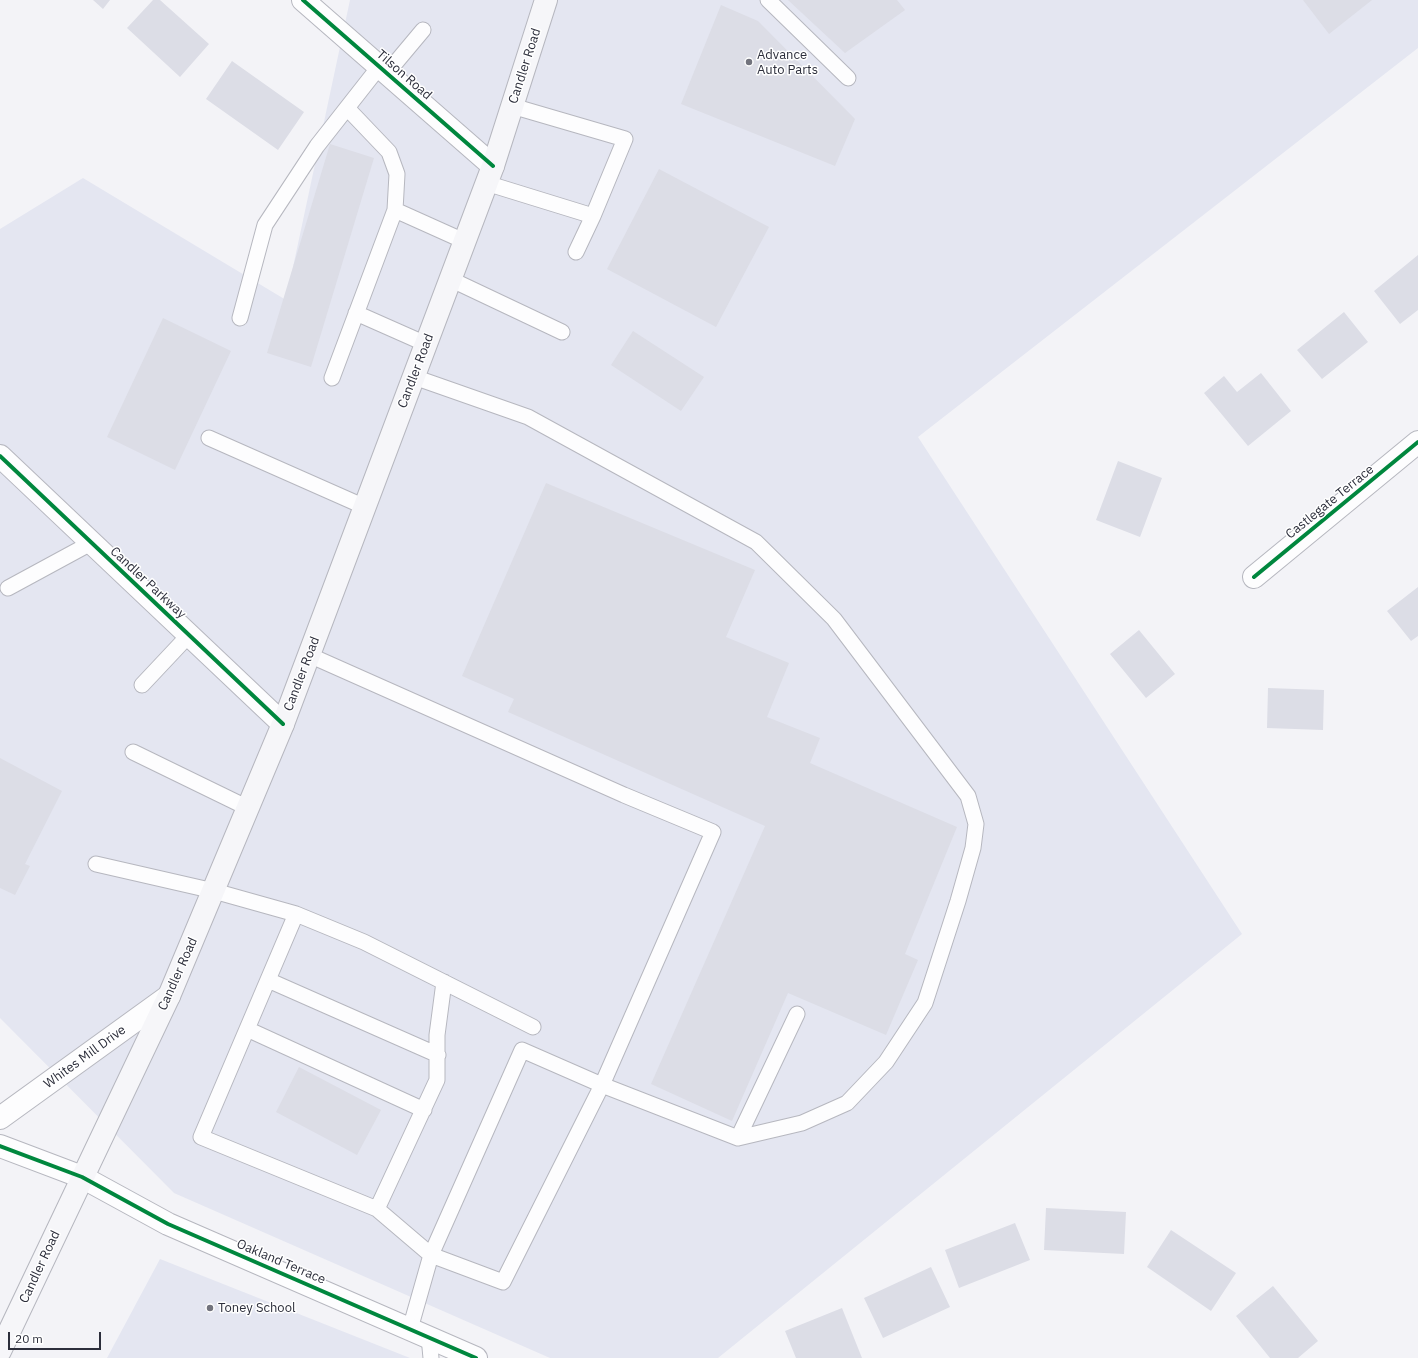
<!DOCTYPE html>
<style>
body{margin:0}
#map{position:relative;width:1418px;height:1358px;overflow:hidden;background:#f3f3f7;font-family:"IBM Plex Sans",sans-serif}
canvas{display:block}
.scale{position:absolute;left:8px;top:1332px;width:93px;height:18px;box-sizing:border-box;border:2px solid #2c2e3b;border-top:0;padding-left:5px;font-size:12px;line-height:14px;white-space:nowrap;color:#2c2e3b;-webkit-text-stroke:3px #fff;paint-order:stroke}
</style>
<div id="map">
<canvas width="1418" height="1358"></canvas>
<div class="scale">20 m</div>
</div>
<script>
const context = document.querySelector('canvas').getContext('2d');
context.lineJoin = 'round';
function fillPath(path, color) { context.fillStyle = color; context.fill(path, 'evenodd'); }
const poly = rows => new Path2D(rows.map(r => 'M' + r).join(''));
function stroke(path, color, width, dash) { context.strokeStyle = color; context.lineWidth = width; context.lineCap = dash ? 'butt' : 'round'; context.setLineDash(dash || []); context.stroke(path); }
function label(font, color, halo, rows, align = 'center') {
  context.font = font + ' "IBM Plex Sans",sans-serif'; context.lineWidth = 3; context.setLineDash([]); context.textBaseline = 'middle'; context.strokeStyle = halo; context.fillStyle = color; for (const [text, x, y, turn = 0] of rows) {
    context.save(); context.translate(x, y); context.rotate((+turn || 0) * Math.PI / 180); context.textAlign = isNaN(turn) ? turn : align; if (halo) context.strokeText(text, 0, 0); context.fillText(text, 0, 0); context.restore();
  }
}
fillPath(poly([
 [350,0,1418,0,1418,48,918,437,1242,934,718,1358,550,1358,174,1193,0,1018,0,229,83,178,286,300],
 [160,1259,410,1358,107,1358]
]), '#e4e6f1');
fillPath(poly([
 [93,0,110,0,103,9],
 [153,0,160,0,209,44,180,77,127,28],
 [788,0,897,0,905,10,845,53],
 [1303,0,1372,0,1329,34],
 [721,5,758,21,855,119,835,166,681,104],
 [232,61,304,112,278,150,206,99],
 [330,144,374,158,311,367,267,353],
 [659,169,769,227,716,327,607,269],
 [1418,255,1418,310,1400,324,1374,291],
 [1344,312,1368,342,1322,379,1297,350],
 [163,318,231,351,175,470,107,437],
 [633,331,704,377,681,411,611,365],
 [1261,373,1291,411,1248,446,1204,393,1224,376,1237,392],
 [1118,461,1162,478,1140,537,1096,520],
 [546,483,755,570,726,637,789,663,767,717,820,738,810,763,957,827,905,954,918,960,886,1035,788,993,732,1121,651,1084,765,826,508,712,514,699,462,676],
 [1418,587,1418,636,1411,641,1387,611],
 [1139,630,1175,674,1146,698,1110,654],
 [1268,688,1324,690,1323,730,1267,728],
 [0,758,62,791,25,864,30,866,15,895,0,888],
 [299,1067,381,1110,357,1155,276,1112],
 [1046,1208,1126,1212,1124,1254,1044,1250],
 [1015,1223,1030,1260,959,1288,945,1250],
 [1171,1230,1236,1273,1211,1311,1147,1267],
 [931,1267,950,1307,883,1338,864,1298],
 [1273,1286,1318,1341,1298,1358,1270,1358,1236,1316],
 [842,1308,862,1358,796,1358,785,1331]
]), '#dcdde6');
const service = poly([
 [768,0,848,78],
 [387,73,423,30],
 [512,106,625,139,593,216,576,252],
 [486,183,593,216],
 [395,210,464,241],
 [450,279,562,332],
 [356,313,426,344],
 [240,318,265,225,317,146,379,67],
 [332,378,395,210,397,174,389,152,347,108],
 [209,438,365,507],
 [8,588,91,543],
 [142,685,189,635],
 [133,752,248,808],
 [96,864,214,891,296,914,364,942,533,1027],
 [296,914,201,1137,377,1209,431,1255,503,1282,602,1085,713,832,624,795,309,655],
 [268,980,438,1055],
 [247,1029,424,1110],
 [738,1138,797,1014],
 [377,1209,437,1080,437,1035,444,982],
 [410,1329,431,1255,522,1050,602,1085,738,1138,802,1123,847,1103,886,1062,925,1003,958,901,973,848,976,824,968,796,834,619,756,542,528,417,414,377],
 [429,1337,431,1358]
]);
const minor = poly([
 [0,456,283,724],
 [1254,577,1418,442],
 [0,1118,169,996],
 [0,1146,82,1177,168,1224,476,1358]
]);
const tertiary = poly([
 [303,0,493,166]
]);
const secondary = poly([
 [0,1351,169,996,283,724,493,166,546,0]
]);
stroke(service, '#b6b7bf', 17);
stroke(minor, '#b6b7bf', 24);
stroke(tertiary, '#b6b7bf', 24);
stroke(secondary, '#b6b7bf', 24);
stroke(service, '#fdfdfe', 15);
stroke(minor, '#fdfdfe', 22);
stroke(tertiary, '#fdfdfe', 22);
stroke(secondary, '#f6f6f9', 22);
stroke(poly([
 [303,0,493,166],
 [0,456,283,724],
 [1254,577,1418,442],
 [0,1146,82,1177,168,1224,476,1358]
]), '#00873e', 4);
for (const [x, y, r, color] of [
 [749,62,4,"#72737d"],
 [210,1308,4,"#72737d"]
]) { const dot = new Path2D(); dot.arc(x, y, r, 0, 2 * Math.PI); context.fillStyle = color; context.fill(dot); stroke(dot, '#fff', 1.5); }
label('13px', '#2c2e3b', '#fff', [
 ["Advance",757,55],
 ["Auto Parts",757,70],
 ["Toney School",218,1308]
], 'left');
label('13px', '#2c2e3b', '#fff', [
 ["Candler Road",525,66,-72],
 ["Tilson Road",404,75,41],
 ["Candler Road",416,371,-69],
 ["Castlegate Terrace",1330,502,-39],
 ["Candler Parkway",148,583,43],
 ["Candler Road",302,674,-69],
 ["Candler Road",178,974,-66],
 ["Whites Mill Drive",85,1057,-36],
 ["Oakland Terrace",281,1262,23],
 ["Candler Road",40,1267,-65]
]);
</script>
